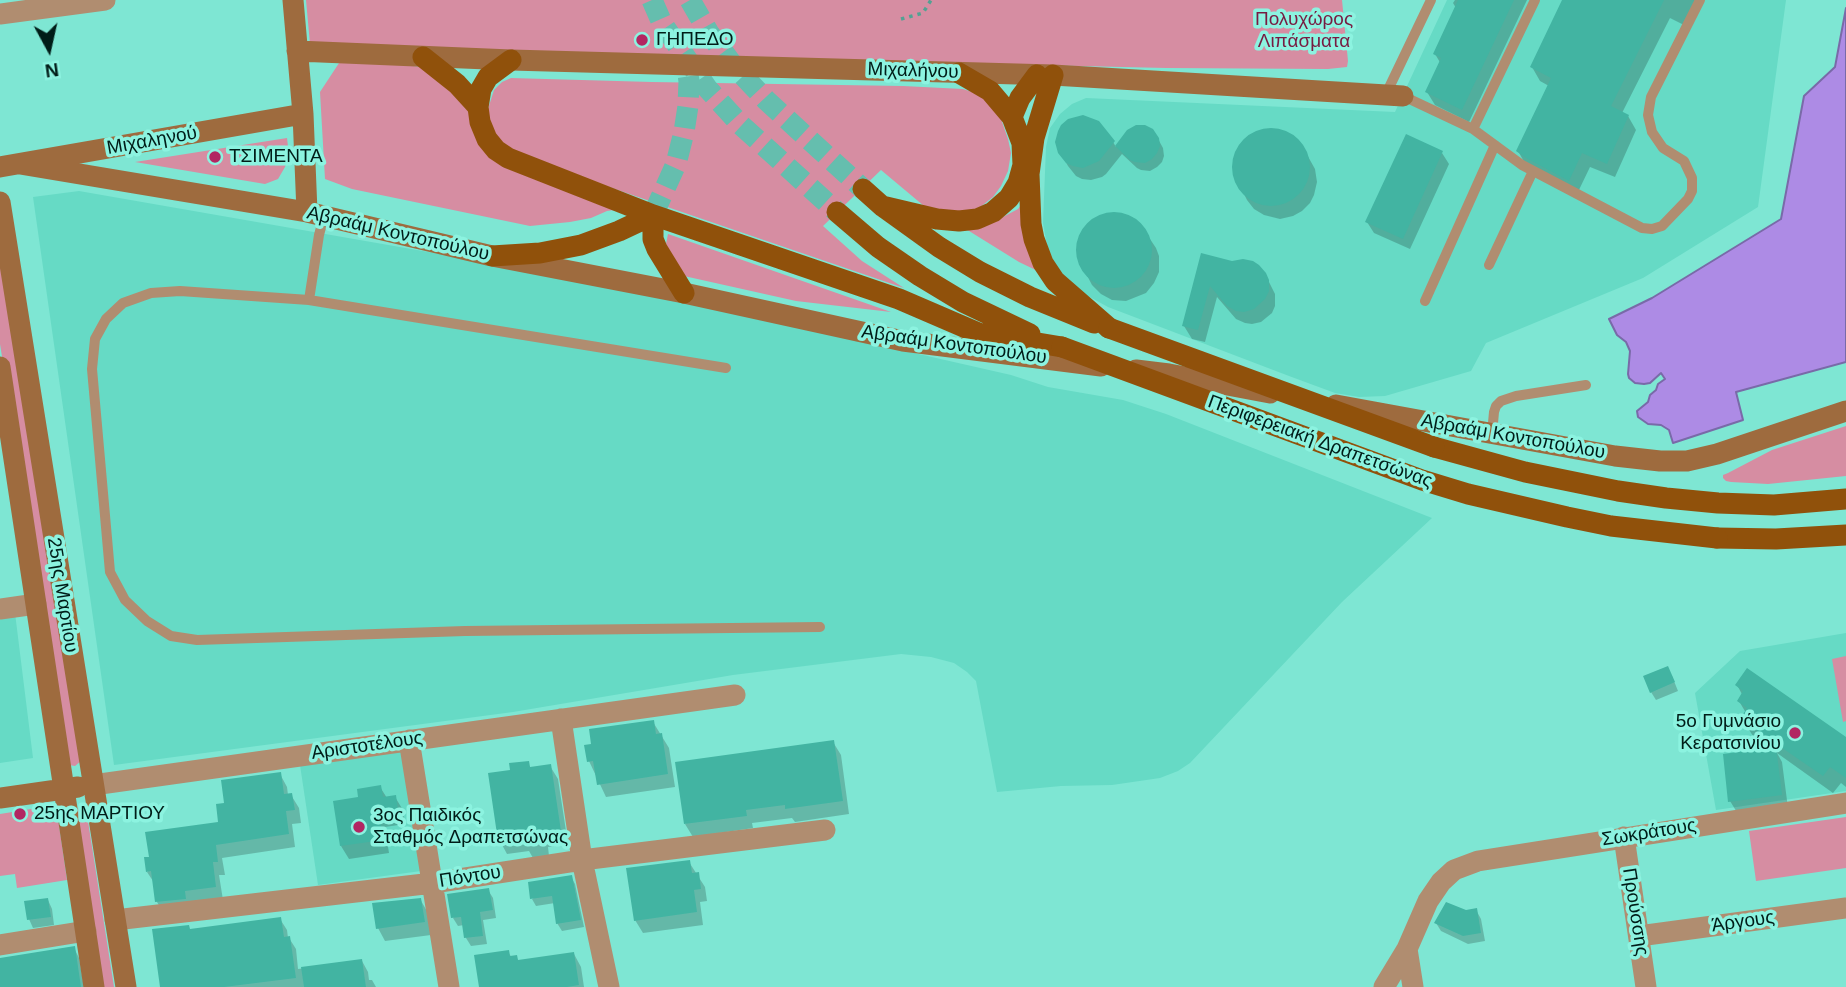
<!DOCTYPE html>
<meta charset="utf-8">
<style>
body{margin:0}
#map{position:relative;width:1846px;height:987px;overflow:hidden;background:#7ee6d3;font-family:Helvetica,sans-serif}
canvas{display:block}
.north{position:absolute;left:14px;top:14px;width:70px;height:70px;-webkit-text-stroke:5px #8cf3e0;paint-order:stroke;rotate:172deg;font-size:19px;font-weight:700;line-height:28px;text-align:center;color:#001d18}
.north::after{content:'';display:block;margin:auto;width:24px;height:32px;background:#001d18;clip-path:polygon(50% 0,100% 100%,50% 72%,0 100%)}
</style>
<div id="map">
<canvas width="1846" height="987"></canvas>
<div class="north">N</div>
</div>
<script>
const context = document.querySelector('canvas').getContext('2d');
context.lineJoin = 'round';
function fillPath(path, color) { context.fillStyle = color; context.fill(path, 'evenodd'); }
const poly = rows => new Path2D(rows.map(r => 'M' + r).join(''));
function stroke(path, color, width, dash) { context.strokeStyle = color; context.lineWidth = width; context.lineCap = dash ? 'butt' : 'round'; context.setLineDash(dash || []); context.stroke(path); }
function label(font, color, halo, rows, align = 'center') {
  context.font = font + ' Helvetica,sans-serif'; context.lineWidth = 7; context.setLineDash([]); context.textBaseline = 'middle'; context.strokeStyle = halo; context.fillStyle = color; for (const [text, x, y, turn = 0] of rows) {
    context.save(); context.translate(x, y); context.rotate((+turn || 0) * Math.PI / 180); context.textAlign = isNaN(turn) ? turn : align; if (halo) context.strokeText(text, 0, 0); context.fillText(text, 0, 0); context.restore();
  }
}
fillPath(poly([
 [1447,0,1786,0,1758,207,1643,278,1486,343,1471,371,1385,396,1359,397,1335,393,1289,376,1108,307,1077,290,1060,273,1048,251,1043,223,1046,147,1050,128,1060,114,1072,104,1086,98,1395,112],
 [79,191,606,283,1011,375,1048,387,1123,400,1166,414,1432,518,1342,602,1190,763,1178,771,1160,778,1112,785,1061,786,997,792,976,681,967,672,954,663,931,657,901,654,733,675,513,712,114,765,33,197],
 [15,613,33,758,0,763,0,615],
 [1846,633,1846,791,1716,810,1695,693,1740,651],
 [404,750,421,871,318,885,300,765]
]), '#66dac5');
fillPath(poly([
 [306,0,1342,0,1348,61,1347,67,1328,69,1166,68,685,57,310,44],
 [352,58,429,68,469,105,477,133,621,209,607,211,591,218,570,222,530,226,352,189,325,179,320,92,341,60],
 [511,78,652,82,903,86,963,89,978,94,989,103,1001,119,1008,139,1011,153,1008,171,1001,186,993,197,979,208,959,213,924,206,881,170,823,226,862,261,904,288,530,160,497,141,487,112,494,90,502,82],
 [287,138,289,155,285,167,278,179,265,184,135,162],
 [1027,197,1044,274,1019,262,961,226,985,223,1003,217,1018,209],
 [668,234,891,312,796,301,684,276,668,254,666,244],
 [0,240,81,761,75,766,69,765,65,760,0,344],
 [1846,426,1846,476,1768,484,1731,482,1726,481,1723,478,1723,475,1728,473,1772,450],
 [1846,656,1846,721,1843,722,1832,659],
 [56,805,67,880,17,888,15,874,0,876,0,814],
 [77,808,84,810,87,815,114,987,97,987],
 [1846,817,1846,868,1756,881,1749,831]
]), '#d68da2');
const water = poly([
 [1846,8,1846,362,1736,392,1743,420,1673,443,1669,430,1661,425,1648,424,1638,417,1637,411,1648,402,1650,395,1656,390,1658,384,1665,379,1661,373,1650,383,1644,384,1635,383,1629,378,1628,374,1630,351,1626,342,1617,335,1609,319,1652,298,1781,219,1804,96,1835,67,1846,8]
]);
fillPath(water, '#ad8be5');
stroke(water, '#796aa8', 2);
fillPath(poly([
 [1455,0,1527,0,1469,122,1435,105,1427,92,1441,64,1435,54,1456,8,1453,3],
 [1564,0,1699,0,1686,26,1670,18,1622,113,1628,116,1636,130,1615,177,1590,167,1577,194,1526,165,1518,151,1549,86,1540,81,1532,67],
 [1266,130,1282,131,1294,137,1301,144,1315,169,1317,182,1314,195,1310,203,1302,211,1293,216,1280,219,1264,215,1254,209,1247,200,1235,176,1234,163,1238,150,1245,140,1257,132],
 [1128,131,1158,139,1163,148,1164,156,1162,162,1157,167,1150,171,1141,170,1137,168,1122,154,1106,174,1102,177,1091,180,1082,179,1076,176,1068,166,1060,152,1113,142,1116,147],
 [1442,153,1449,164,1410,249,1374,233,1367,222],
 [1112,213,1132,217,1140,224,1156,248,1159,256,1159,272,1154,283,1146,293,1126,301,1112,300,1101,294,1092,285,1078,258,1078,242,1082,233,1089,223,1100,216],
 [1203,255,1265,274,1275,294,1275,306,1272,313,1261,322,1252,324,1245,323,1236,319,1217,297,1205,342,1192,339,1184,326],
 [1672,676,1678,691,1656,700,1651,692],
 [1737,685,1846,739,1846,787,1841,783,1833,793,1777,753,1782,762,1788,808,1738,814,1730,801,1771,749,1753,736,1742,719,1746,713,1739,701,1743,696],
 [653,722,669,748,675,787,606,797,589,761,593,746],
 [833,742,841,755,849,814,795,822,792,818,752,823,753,828,693,837,685,824],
 [528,763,531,769,550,766,558,779,568,844,548,847,549,856,533,858,529,851,507,854,500,841,512,771],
 [280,774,287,787,288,795,291,795,299,808,301,823,292,824,295,847,222,858,225,875,219,875,223,900,165,915,157,902,155,884,147,872,220,823,226,804],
 [380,787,387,798,395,797,403,810,405,824,385,827,389,853,349,859,341,846,360,799],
 [689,862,705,887,707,901,700,902,703,925,643,933,635,920],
 [571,877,575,884,584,927,562,931,557,923,555,903,536,906,532,899],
 [488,890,493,898,496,918,483,920,487,944,471,946,466,938,464,925,458,926,453,918],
 [420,899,428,913,431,935,385,941,378,928],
 [48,900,52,909,54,925,33,928,29,919],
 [1476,910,1481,919,1485,941,1468,944,1441,931,1436,923,1465,912],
 [280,919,287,930,288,938,289,938,296,949,298,969,362,961,368,972,369,980,372,980,376,987,162,987,191,931],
 [74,948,79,958,84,987,0,987,0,959],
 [508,952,512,958,516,957,519,962,574,954,581,967,584,987,481,987]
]), '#0003');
fillPath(poly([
 [1458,0,1514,0,1462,110,1425,92,1441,58,1433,54],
 [1562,0,1664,0,1611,106,1629,115,1607,164,1582,153,1569,181,1526,158,1516,151,1551,78,1530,67],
 [1083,115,1099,121,1115,141,1099,161,1083,168,1073,166,1066,163,1058,153,1055,142,1058,131,1061,125,1068,119],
 [1136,125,1145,125,1153,129,1159,138,1160,146,1157,153,1152,159,1145,163,1135,162,1130,160,1115,146,1127,130],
 '1232 167a39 39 0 1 1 78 0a39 39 0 1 1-78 0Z',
 [1406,134,1443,151,1403,239,1365,222],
 '1076 250a38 38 0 1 1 76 0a38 38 0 1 1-76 0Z',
 [1201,253,1232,261,1243,259,1253,261,1259,265,1266,273,1269,280,1269,291,1265,299,1254,309,1244,312,1236,311,1227,306,1210,286,1198,330,1182,326],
 [1668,666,1675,682,1650,693,1643,676],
 [1747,668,1846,737,1846,778,1830,767,1823,776,1740,719,1747,708,1737,701,1743,691,1735,685],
 [654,720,656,734,662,733,668,774,597,785,593,761,587,762,584,745,591,744,589,729],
 [834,740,843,801,785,809,785,805,746,810,747,816,684,824,675,762],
 [1776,747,1782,795,1728,802,1723,754],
 [529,761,530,767,551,764,561,831,542,834,543,843,524,846,522,838,498,841,488,773,510,770,509,763],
 [281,772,284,794,292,793,295,810,286,811,289,834,216,845,218,862,213,862,216,887,185,891,186,899,155,902,151,871,146,872,144,857,149,857,145,832,218,822,216,804,224,803,221,780],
 [381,785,383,797,396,795,398,811,379,814,383,840,340,846,333,801,358,797,357,789],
 [690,860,692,873,699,872,701,889,694,890,697,912,634,921,626,868],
 [572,875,581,920,556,924,552,896,530,899,528,882],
 [489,888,493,910,480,912,483,936,464,938,461,917,451,918,447,894],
 [48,898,51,917,27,920,24,901],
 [421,898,425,922,376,929,372,903],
 [1446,902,1466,910,1477,908,1481,933,1463,936,1434,923],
 [281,917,284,937,290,936,296,978,224,987,160,987,152,929,189,925,190,929],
 [75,946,81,987,0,987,0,958],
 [509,950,510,956,517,955,518,960,574,952,579,985,567,987,479,987,474,955],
 [362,959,366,987,304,987,301,967]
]), '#42b4a2');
stroke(poly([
 [652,0,662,23,707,88,741,125,837,212],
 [690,0,709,33,733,65,766,100,863,189],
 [653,215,676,164,684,132,688,106,689,81,686,62]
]), '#65beae', 21, [21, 10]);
stroke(poly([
 [901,19,923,13,931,0]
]), '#53a193', 3.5, [3.5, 5]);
stroke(poly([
 [1385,96,1431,0],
 [1403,96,1473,129,1522,165,1642,228,1652,229,1662,226,1688,199,1692,191,1692,178,1684,161,1663,148,1652,132,1648,115,1651,97,1700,0],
 [1473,129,1535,0],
 [324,216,319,235,309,300,726,368],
 [1489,265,1533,171],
 [309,300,180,291,151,293,123,303,106,319,95,339,92,369,110,572,125,600,147,621,171,636,197,640,465,631,820,627],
 [1425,301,1495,145],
 [1492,434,1494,412,1496,406,1501,401,1516,396,1586,385]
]), '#b08d70', 10);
stroke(poly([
 [0,14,105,0],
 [0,609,36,604],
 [561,719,582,860,609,987],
 [409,740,449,987],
 [93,785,735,695],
 [1624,837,1646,987],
 [115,920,433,883,582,860,825,830],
 [1639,936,1846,908],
 [0,945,86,931],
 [1407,949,1413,987],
 [1384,987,1407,949,1428,901,1441,882,1454,870,1478,861,1846,803]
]), '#b08d70', 21);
stroke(poly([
 [293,0,303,114,307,212],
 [297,51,511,60,1053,75,1403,96],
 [20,164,307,212,492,256,684,293,903,341,1101,366],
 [0,167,303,114],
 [0,202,126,987],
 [0,367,94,987],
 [1136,370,1169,374,1270,393],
 [1336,405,1615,456,1660,461,1687,461,1717,454,1846,411],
 [0,798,78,787]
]), '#9e6b3e', 21);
stroke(poly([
 [423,57,457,84,478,107],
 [511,60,488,77,481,89,478,107,480,122,487,139,496,150,508,158,653,215,899,299,978,333,1062,347],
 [1053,75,1034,138,1029,174,1031,224,1034,239,1043,263,1055,281,1109,328],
 [1012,117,1020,98,1037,75],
 [863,189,882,206,939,247,980,272,1030,297,1094,323],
 [882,206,937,219,959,221,977,219,993,212,1009,198,1018,183,1023,165,1022,143,1012,117,990,91,959,73],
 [837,212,878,247,920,276,963,302,1030,334],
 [492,256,540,253,581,245,619,231,653,215,653,239,657,249,684,293],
 [1434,447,1525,472,1618,491,1666,498,1718,503,1774,505,1846,499],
 [1717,538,1776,539,1846,535]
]), '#90510b', 21);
stroke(poly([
 [1109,328,1434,447],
 [1062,347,1422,480,1468,494,1567,517,1611,526,1717,538]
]), '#90510b', 21);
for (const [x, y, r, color] of [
 [642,40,7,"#b22662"],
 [215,157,7,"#b22662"],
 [1795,733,7,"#b22662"],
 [20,814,7,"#b22662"],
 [359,827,7,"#b22662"]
]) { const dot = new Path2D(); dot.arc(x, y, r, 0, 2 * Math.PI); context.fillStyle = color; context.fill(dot); stroke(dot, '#8cf3e0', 2.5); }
label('19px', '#771b41', '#8cf3e0', [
 ["Πολυχώρος",1304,20],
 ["Λιπάσματα",1304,42]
]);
label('19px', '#001d18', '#8cf3e0', [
 ["ΓΗΠΕΔΟ",656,40],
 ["ΤΣΙΜΕΝΤΑ",229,157],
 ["5ο Γυμνάσιο",1781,722,"right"],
 ["Κερατσινίου",1781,744,"right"],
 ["25ης ΜΑΡΤΙΟΥ",34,814],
 ["3ος Παιδικός",373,816],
 ["Σταθμός Δραπετσώνας",373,838]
], 'left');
label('19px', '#001d18', '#8cf3e0', [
 ["Μιχαλήνου",913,71,2],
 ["Μιχαληνού",152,141,-10],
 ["Αβραάμ Κοντοπούλου",398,234,13],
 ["Αβραάμ Κοντοπούλου",954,345,8],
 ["Αβραάμ Κοντοπούλου",1513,437,10],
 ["Περιφερειακή Δραπετσώνας",1320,442,20],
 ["25ης Μαρτίου",62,595,81],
 ["Αριστοτέλους",367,746,-8],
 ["Σωκράτους",1649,833,-9],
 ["Πόντου",470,877,-9],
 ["Προύσσης",1635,912,81],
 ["Άργους",1743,922,-8]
]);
</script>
